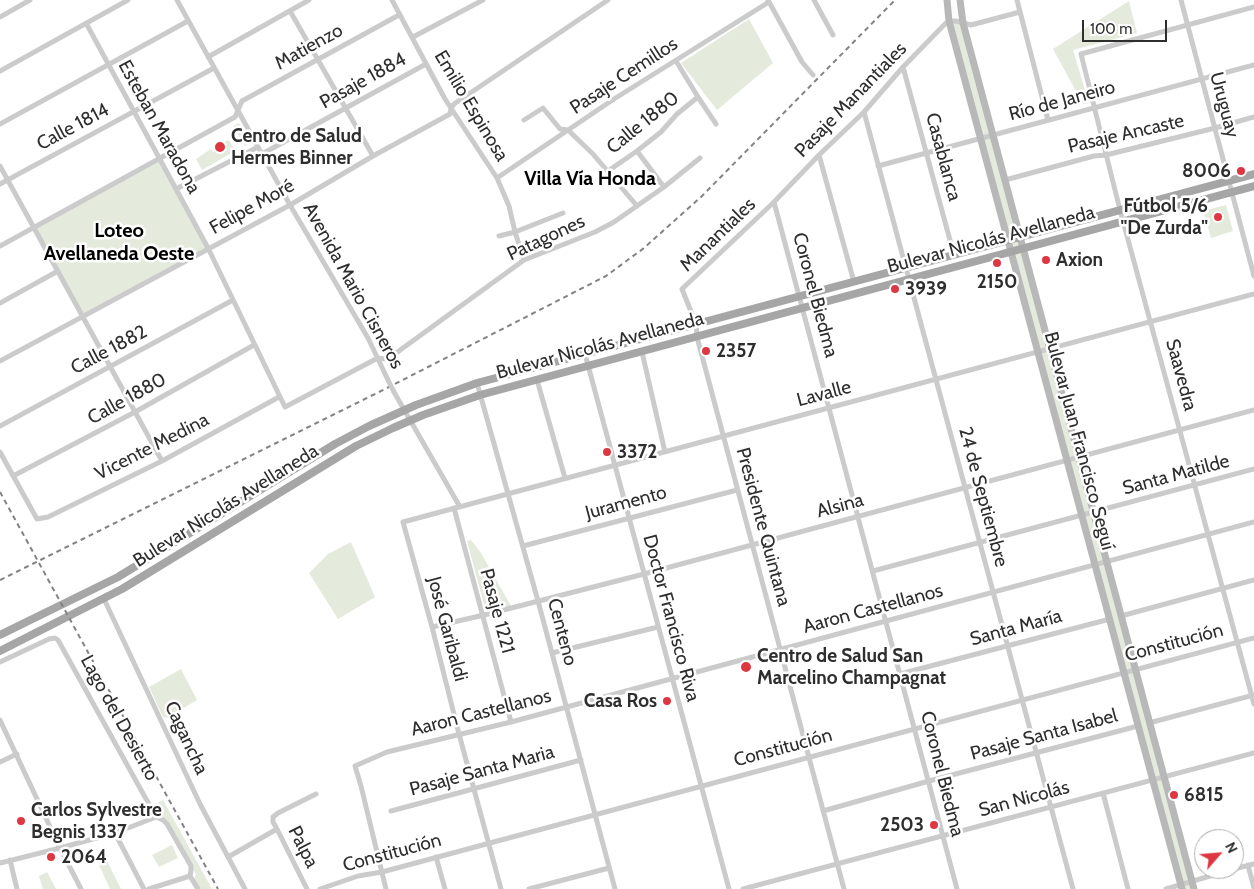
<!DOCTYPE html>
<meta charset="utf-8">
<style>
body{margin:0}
#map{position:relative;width:1254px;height:889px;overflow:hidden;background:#fff;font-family:Cabin,sans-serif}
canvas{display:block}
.north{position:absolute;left:1194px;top:829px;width:50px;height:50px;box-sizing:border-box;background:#fff;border:1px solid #ababab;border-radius:50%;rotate:63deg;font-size:14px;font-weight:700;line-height:20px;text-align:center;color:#2e2e2e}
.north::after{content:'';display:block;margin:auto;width:18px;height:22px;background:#dd3742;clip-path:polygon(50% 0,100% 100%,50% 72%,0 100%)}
.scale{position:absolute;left:1082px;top:20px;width:85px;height:22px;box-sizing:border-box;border:2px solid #2e2e2e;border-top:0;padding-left:6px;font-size:15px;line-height:18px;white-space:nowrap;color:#2e2e2e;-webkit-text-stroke:4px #fff;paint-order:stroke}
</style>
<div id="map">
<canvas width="1254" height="889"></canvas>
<div class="north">N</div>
<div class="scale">100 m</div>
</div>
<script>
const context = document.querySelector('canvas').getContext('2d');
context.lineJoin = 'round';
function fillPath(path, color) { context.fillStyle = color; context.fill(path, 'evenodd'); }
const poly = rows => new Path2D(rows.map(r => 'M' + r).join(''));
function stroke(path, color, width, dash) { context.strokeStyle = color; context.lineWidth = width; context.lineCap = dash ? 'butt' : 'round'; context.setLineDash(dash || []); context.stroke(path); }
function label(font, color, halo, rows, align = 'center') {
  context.font = font + ' Cabin,sans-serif'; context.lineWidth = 5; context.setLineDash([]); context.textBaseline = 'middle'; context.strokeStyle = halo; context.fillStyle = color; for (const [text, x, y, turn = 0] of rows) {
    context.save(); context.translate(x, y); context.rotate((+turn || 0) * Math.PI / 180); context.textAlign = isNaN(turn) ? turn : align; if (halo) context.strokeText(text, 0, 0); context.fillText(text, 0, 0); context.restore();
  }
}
fillPath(poly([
 [1129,1,1137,33,1073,50,1089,103,1083,104,1053,49],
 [749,19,773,63,717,110,681,63],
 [949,21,964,23,1194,889,1182,889],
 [239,123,250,143,245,146,233,126],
 [229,140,235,151,202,170,196,159,211,149,213,152,225,145,224,142],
 [160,158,208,248,83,316,34,228],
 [1226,205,1233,231,1211,238,1203,211],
 [471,540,481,553,511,606,490,611,485,608,467,541],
 [351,542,375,597,338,619,309,573,328,554],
 [181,669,197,700,167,718,163,717,149,687],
 [163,800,212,889,200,889,194,879,196,874,167,821,158,816,153,805],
 [172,845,178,858,159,867,152,855],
 [107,861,121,889,110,889,99,865],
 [47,872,56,889,43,889,39,876]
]), '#e4eadc');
stroke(poly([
 [177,0,290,205,368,338,388,380],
 [392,0,445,99,497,178,509,206,515,232,524,260],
 [768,0,802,62,813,75],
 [814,0,833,35],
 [1017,0,1048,120],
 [1181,0,1254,276],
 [1254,7,1081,54,1120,210,1254,704],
 [290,11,373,156],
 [0,17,30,0],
 [86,23,208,248,285,407,374,360,378,358,385,359,392,356,524,260,595,232,614,222,664,187,700,158],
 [413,37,483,0],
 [208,57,309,0],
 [676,61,698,97,716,124],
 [903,67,954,255],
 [0,71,128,0],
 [864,112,1073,889],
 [524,120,543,108,560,129,568,130,593,154,637,206],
 [0,124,188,21],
 [637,151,664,187],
 [262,154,426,64],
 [819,155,854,282],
 [0,166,162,461],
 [878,166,1254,65],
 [608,171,637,151,661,132,677,114,698,97],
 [497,178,614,99,769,2],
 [1005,180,1094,156,1106,155,1215,128,1254,117],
 [0,184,214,68],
 [176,189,258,147],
 [774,202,957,889],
 [499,236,515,232,563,213],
 [0,246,235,117,242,101,399,15],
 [0,303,58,271],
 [642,352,665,452],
 [585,354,729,889],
 [0,361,290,205,373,156,450,114,451,108,454,104,608,0],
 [537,380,565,478],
 [477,383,538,601,615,889],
 [394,392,460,507],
 [0,426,233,300],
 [0,452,37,519,48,517,162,461,279,397],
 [13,476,135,412,254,345],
 [454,508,511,722],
 [523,546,737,490],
 [873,571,1254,469],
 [104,599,200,804,245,889],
 [1121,616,1254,580],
 [432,627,484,615,644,574,1254,410],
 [552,653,658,627],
 [0,662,49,639,55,638,58,640,156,817,163,820,167,824,191,866,191,870,190,876,198,889],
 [900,674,1110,619],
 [0,720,60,848,81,889],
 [1149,723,1254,695],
 [0,762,17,754],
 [1103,793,1128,889],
 [391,811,581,760],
 [823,811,929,781,1138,726],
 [115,833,144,889],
 [228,857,277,829],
 [436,857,445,889],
 [10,860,17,889],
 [0,863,60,848,115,833,156,817],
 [1248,865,1254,888],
 [1234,869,1254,864],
 [149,889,190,876],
 [307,889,277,829,273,822,273,817,278,813,316,794],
 [320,889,358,876,382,872,1254,638],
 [386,889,361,786,355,766,387,752,511,722,1254,522],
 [501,889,459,734,432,627,403,522,1254,294],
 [529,889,609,868],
 [743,889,1254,753],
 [844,889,697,337,696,324,682,289,774,202,819,155,864,112,903,67,945,24,949,21,956,21,971,25,1020,12],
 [1166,889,1234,869]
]), '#cbcbcb', 5);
stroke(poly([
 [947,0,949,21,1182,889],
 [960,0,963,23,1194,889]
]), '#b8b8b8', 7);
stroke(poly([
 [0,635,118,577,335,444,369,426,416,405,477,383,1254,174],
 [0,651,122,589,356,446,393,428,423,415,480,395,1254,186]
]), '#a6a6a6', 8);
stroke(poly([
 [0,492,218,889],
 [0,580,387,388,606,276,644,248,702,196,895,0]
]), '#838383', 2, [5, 4]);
stroke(poly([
 [388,380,394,392]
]), '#cbcbcb', 5);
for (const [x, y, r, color] of [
 [220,147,6,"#dd3742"],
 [1241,171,5,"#dd3742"],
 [1218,217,5,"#dd3742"],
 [1046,260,5,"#dd3742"],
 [997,263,5,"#dd3742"],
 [895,289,5,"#dd3742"],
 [706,351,5,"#dd3742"],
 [607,452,5,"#dd3742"],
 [746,667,6,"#dd3742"],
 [667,701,5,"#dd3742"],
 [1174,795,5,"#dd3742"],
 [21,821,5,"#dd3742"],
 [934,825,5,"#dd3742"],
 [51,857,5,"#dd3742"]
]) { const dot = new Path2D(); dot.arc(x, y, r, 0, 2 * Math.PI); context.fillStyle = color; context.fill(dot); stroke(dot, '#fff', 2); }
label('19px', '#2e2e2e', '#fff', [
 ["Matienzo",309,47,-29],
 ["Pasaje Cemillos",624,76,-33],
 ["Pasaje 1884",363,81,-29],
 ["Pasaje Manantiales",851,100,-46],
 ["Río de Janeiro",1062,101,-15],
 ["Uruguay",1224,105,75],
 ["Emilio Espinosa",471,106,59],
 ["Calle 1880",643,123,-39],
 ["Calle 1814",73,127,-28],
 ["Esteban Maradona",159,127,61],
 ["Pasaje Ancaste",1126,134,-13],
 ["Casablanca",943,157,75],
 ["Felipe Moré",252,207,-29],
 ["Manantiales",718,235,-44],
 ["Patagones",546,238,-25],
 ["Bulevar Nicolás Avellaneda",991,240,-15],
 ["Avenida Mario Cisneros",353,286,61],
 ["Coronel Biedma",815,295,75],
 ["Bulevar Nicolás Avellaneda",600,346,-15],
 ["Calle 1882",109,350,-28],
 ["Saavedra",1181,375,75],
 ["Lavalle",824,394,-15],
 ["Calle 1880",127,399,-29],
 ["Bulevar Juan Francisco Seguí",1079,441,75],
 ["Vicente Medina",152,447,-27],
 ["Santa Matilde",1176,475,-15],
 ["24 de Septiembre",983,497,75],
 ["Juramento",626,503,-15],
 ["Bulevar Nicolás Avellaneda",226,506,-32],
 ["Alsina",840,506,-15],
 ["Presidente Quintana",763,527,75],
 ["Aaron Castellanos",873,609,-15],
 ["Pasaje 1221",497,611,75],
 ["Doctor Francisco Riva",671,618,75],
 ["Santa María",1016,628,-15],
 ["José Garibaldi",447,629,75],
 ["Centeno",562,632,75],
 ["Constitución",1174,643,-15],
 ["Aaron Castellanos",481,713,-14],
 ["Lago del Desierto",119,718,61],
 ["Pasaje Santa Isabel",1044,735,-15],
 ["Cagancha",186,738,65],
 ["Constitución",783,748,-15],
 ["Pasaje Santa Maria",482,771,-15],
 ["Coronel Biedma",942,774,76],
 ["San Nicolás",1024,799,-15],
 ["Palpa",303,847,63],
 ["Constitución",392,853,-15]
]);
label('bold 19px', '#2e2e2e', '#fff', [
 ["Centro de Salud",231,136],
 ["Hermes Binner",231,158],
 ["8006",1231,171,"right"],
 ["Fútbol 5/6",1208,206,"right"],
 ["\"De Zurda\"",1208,228,"right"],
 ["Axion",1056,260],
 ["2150",997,282,"center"],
 ["3939",905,289],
 ["2357",716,351],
 ["3372",617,452],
 ["Centro de Salud San",757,656],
 ["Marcelino Champagnat",757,678],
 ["Casa Ros",657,701,"right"],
 ["6815",1184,795],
 ["Carlos Sylvestre",31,810],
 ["Begnis 1337",31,832],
 ["2503",924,825,"right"],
 ["2064",61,857]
], 'left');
label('bold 20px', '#000', '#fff', [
 ["Villa Vía Honda",590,179],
 ["Loteo",119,231],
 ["Avellaneda Oeste",119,254]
]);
</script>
